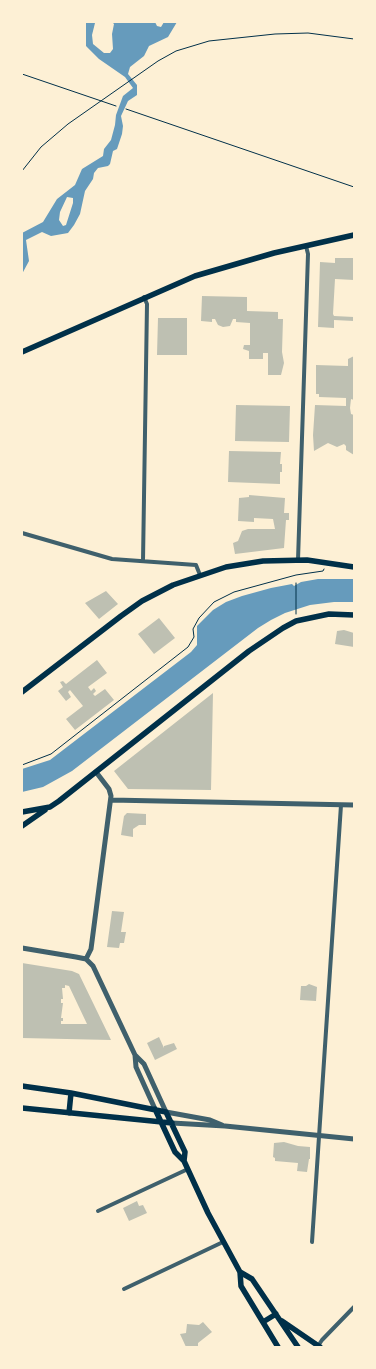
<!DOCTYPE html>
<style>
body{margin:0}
#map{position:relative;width:376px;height:1369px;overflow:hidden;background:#fdf0d5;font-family:Manrope,sans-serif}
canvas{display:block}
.frame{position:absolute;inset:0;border:23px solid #fdf0d5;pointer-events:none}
</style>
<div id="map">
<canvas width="376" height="1369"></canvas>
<div class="frame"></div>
</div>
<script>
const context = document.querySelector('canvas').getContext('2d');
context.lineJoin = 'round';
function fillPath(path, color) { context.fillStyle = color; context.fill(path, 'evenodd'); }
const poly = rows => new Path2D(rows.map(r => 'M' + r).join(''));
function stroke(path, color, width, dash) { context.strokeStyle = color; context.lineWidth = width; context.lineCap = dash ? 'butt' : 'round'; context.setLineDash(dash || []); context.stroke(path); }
fillPath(poly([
 [86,22,99,22,95,23,92,35,93,44,104,53,110,53,113,49,112,34,114,24,112,22,155,22,157,26,161,27,164,22,177,22,168,37,149,46,144,56,130,67,128,74,137,85,137,95,128,101,121,116,123,126,122,134,117,149,113,151,110,164,108,166,98,168,94,173,93,179,85,191,80,214,74,225,68,233,51,236,42,232,26,240,29,261,22,274,22,233,43,222,57,199,75,185,82,169,103,156,104,149,111,140,115,125,116,115,123,96,133,88,125,77,99,59,86,46],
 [67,197,73,198,73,203,66,225,63,226,59,220,60,212],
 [318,579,354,579,354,602,334,602,310,605,285,613,271,620,258,628,72,771,43,787,22,792,22,769,50,760,191,652,197,645,197,626,213,610,226,602,242,596,271,588,292,584,294,586,301,582]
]), '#669bbc');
fillPath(poly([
 [335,258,354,258,354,280,335,279,333,314,334,316,354,317,354,321,334,320,334,328,318,327,320,262,335,263],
 [202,296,247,297,247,311,278,312,278,319,283,319,282,352,284,363,281,375,268,375,268,353,263,353,263,359,249,359,249,351,243,349,244,345,250,345,250,323,236,322,236,319,233,319,230,326,223,327,218,325,215,319,212,319,212,322,201,321],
 [158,318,187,318,187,355,157,355],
 [354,356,354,400,351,399,350,408,351,414,354,415,354,455,346,450,346,446,344,444,337,447,328,443,314,451,313,435,315,405,346,406,346,398,319,397,319,394,316,394,316,365,348,366,348,359],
 [236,405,290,406,289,442,235,441],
 [229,451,281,452,280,464,282,464,282,472,280,472,280,484,228,482],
 [249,495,285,498,284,513,289,513,289,520,286,520,284,548,235,554,233,543,238,541,242,531,248,529,275,529,273,519,254,518,254,522,238,521,239,498,249,497],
 [106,591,118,604,99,619,85,603],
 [159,618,175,638,154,654,138,634],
 [344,630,354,633,354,647,335,644,337,631],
 [97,660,107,673,88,687,91,691,94,688,96,691,93,694,95,696,105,689,114,700,75,730,66,719,83,706,70,690,68,692,71,697,66,701,58,691,63,687,60,682,63,681,66,684],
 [213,693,211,790,128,789,114,771],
 [127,813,146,814,146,825,139,825,133,829,133,837,121,835,124,816],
 [112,911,124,912,121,932,126,932,124,943,120,943,119,948,107,947],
 [22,963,72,971,79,974,111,1040,22,1038],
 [65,985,69,986,87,1024,61,1024,61,1021,63,1021,63,1018,61,1018,63,1003,61,1003,61,999,63,999,62,988,65,988],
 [309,984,317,987,316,1001,300,1000,301,986,306,986],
 [159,1037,164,1048,164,1046,174,1043,177,1049,155,1060,147,1043],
 [284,1142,298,1146,310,1147,310,1159,309,1159,307,1172,297,1171,298,1163,275,1161,275,1158,273,1157,274,1143],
 [137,1201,139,1206,143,1205,147,1213,129,1221,123,1208],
 [203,1322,212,1332,198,1343,198,1347,186,1347,180,1334,186,1333,187,1324,199,1325]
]), '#bec0b2');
stroke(poly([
 [22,74,116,106],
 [126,109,354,187],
 [22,171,41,147,68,124,158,61,176,51,209,41,275,34,308,33,354,39],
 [296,583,296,614],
 [22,765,51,754,188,647,194,637,193,629,199,618,214,602,234,592,296,575,323,571,324,569]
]), '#003049', 1);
stroke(poly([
 [22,533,112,559,196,565,200,575],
 [298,560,308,254,306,246],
 [143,561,147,304,144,297],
 [98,1211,188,1169],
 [312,1242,341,805],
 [124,1289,223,1242],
 [318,1346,322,1340,354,1307]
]), '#3f606c', 4);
stroke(poly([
 [111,800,354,805],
 [22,948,76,957,86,959,93,966,135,1055,136,1067,155,1109],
 [86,959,91,949,111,796,109,789,96,772],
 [135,1055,144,1064,166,1112,210,1120,222,1125],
 [172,1123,225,1126,354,1139]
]), '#3f606c', 5);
stroke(poly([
 [22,352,195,276,274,253,354,235],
 [22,692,121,616,142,601,173,585,226,567,263,561,307,560,354,567],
 [22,812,50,807,59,801,249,651,283,628,296,621,329,614,354,615],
 [22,826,45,810],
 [22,1086,71,1093,166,1112,185,1152,184,1161],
 [22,1108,172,1123],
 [155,1109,175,1152,184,1161,208,1213,240,1272,241,1286,278,1347],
 [69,1113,71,1093],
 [240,1272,252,1279,298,1347],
 [282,1321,320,1347],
 [263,1322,276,1314]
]), '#003049', 5.5);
</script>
